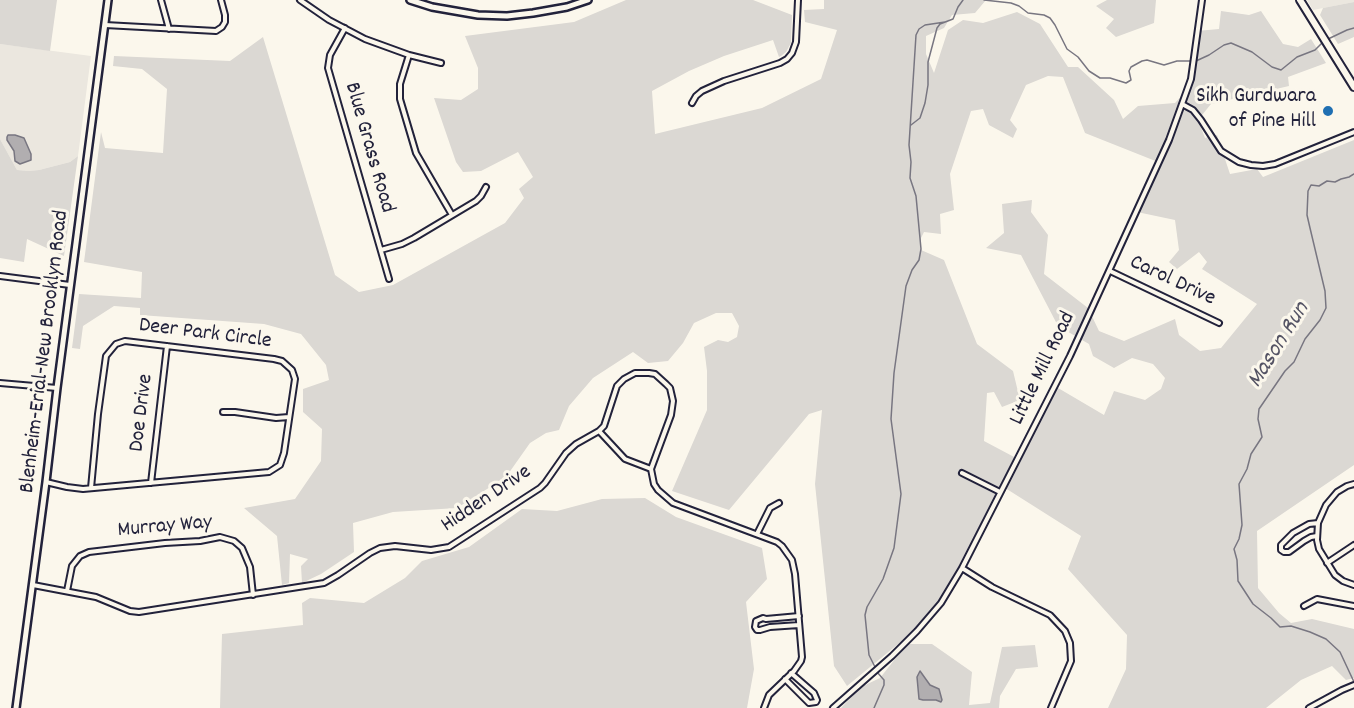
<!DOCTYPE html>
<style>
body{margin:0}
canvas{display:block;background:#fbf7ec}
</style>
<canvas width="1354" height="708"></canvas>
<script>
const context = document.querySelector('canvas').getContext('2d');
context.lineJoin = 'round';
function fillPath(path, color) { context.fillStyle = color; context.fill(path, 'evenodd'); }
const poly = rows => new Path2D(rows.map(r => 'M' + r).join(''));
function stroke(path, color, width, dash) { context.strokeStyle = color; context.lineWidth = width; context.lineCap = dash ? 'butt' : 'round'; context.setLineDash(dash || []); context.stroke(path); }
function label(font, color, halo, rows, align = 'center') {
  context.font = font + ' Dekko,sans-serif'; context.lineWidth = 6; context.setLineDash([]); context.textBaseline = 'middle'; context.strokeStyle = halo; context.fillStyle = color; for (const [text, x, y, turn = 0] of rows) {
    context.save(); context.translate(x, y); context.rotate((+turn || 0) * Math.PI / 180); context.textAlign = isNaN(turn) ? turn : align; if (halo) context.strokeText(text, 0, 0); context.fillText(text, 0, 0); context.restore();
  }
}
fillPath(poly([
 [1307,0,1354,0,1354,2,1313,10],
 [0,44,91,56,78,156,70,162,39,170,29,171,17,170,0,139]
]), '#ebe7df');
fillPath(poly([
 [0,0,57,0,50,51,0,44],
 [626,0,753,0,792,15,791,43,786,52,781,56,779,57,773,40,724,56,689,71,652,91,655,134,762,108,821,79,837,30,805,22,804,10,824,9,824,0,986,0,975,13,952,15,944,28,926,36,926,54,934,73,948,30,963,20,983,23,1017,12,1040,24,1068,67,1078,67,1114,100,1123,119,1138,106,1175,103,1187,90,1190,81,1197,31,1219,29,1221,11,1249,15,1261,11,1283,44,1298,47,1311,39,1326,63,1288,77,1289,86,1211,104,1198,120,1205,138,1217,135,1230,174,1257,169,1263,177,1354,140,1354,465,1257,531,1258,588,1279,613,1291,623,1312,619,1354,629,1354,678,1346,680,1332,666,1301,680,1266,708,1108,708,1126,669,1127,635,1068,569,1081,536,1002,486,937,612,847,686,834,666,815,484,822,410,809,414,729,510,672,491,707,410,707,371,704,347,718,340,728,342,737,337,739,326,732,313,716,313,694,323,683,343,668,361,648,363,633,352,593,378,569,406,559,430,546,433,530,443,506,477,457,508,393,512,353,523,354,552,321,574,302,583,301,566,308,559,290,554,289,583,282,585,277,536,244,508,295,499,321,461,322,429,303,412,303,389,329,380,326,365,301,334,264,324,140,315,140,308,114,306,83,326,80,349,72,348,79,294,141,298,142,272,84,262,101,132,105,148,163,153,167,89,142,69,113,66,114,56,230,61,263,37,335,275,359,292,393,285,505,223,524,198,519,189,533,177,518,152,481,171,463,172,456,162,434,98,461,100,478,89,478,68,465,36,574,22],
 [1048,76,1063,77,1085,133,1158,162,1137,212,1175,220,1179,250,1169,262,1177,269,1199,252,1207,262,1202,269,1257,304,1221,348,1200,351,1179,335,1175,319,1124,341,1099,331,1088,308,1044,274,1048,235,1031,212,1032,200,1002,204,1004,233,986,248,1021,255,1058,326,1089,344,1093,356,1114,368,1132,358,1153,364,1165,378,1161,389,1145,400,1114,391,1104,415,1053,385,1016,458,984,441,987,393,994,392,1002,407,1020,400,1013,371,977,344,944,260,921,250,921,238,924,232,941,234,940,214,954,210,950,174,971,111,983,109,989,125,1013,138,1017,129,1010,120,1026,85],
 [1107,0,1156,0,1154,23,1116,37,1106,28,1114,19,1096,6],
 [1354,2,1354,37,1338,44,1320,15,1323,8],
 [0,139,17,170,29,171,39,170,70,162,78,156,64,256,27,239,24,262,0,258],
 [645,498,676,517,762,548,767,579,746,602,754,669,747,708,220,708,222,634,303,625,302,603,310,598,364,603,405,578,422,561,469,547,522,509,557,511,602,499],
 [907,644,932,644,972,672,969,705,990,703,1002,647,1035,645,1038,667,1016,669,1000,696,999,708,841,708,861,687,880,678]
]), '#dbd8d3');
const water = poly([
 [8,135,15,135,24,138,31,154,31,160,20,164,15,161,14,151,7,140,7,137,8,135],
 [920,671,930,685,939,689,942,700,941,702,936,700,923,700,919,699,917,677,920,671]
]);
fillPath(water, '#b1aeb0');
stroke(water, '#787681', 1.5);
stroke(poly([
 [984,0,1011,3,1019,6,1028,13,1044,15,1050,18,1055,25,1067,49,1078,57,1089,71,1100,78,1110,78,1126,83,1131,80,1129,71,1131,67,1142,61,1147,60,1164,65,1177,61,1191,61],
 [1326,40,1347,30,1354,28],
 [1196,61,1209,55,1224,45,1231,43,1252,52,1272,67,1281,70,1297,57,1315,50,1322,43],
 [911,125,920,118,925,103,928,85,928,62,937,28,940,24,953,19,958,7,963,0],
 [1354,174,1349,177,1341,179,1335,182,1327,181,1319,186,1311,185,1308,191,1307,215,1310,228,1325,291,1326,308,1320,320,1305,339,1294,362,1285,371,1259,409,1258,419,1262,437,1251,454,1247,469,1239,484,1242,525,1239,539,1234,549,1237,560,1238,581,1253,604,1271,618,1280,627,1291,626,1310,632,1326,639,1340,652,1354,682],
 [875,667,869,655,865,615,867,607,883,579,894,548,901,494,891,419,894,373,906,286,912,270,919,260,921,249,916,196,910,178,911,162,909,145,916,35,919,29,925,25,945,22],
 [874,708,884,685,884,680,877,672]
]), '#787681', 1.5);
const minor = poly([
 [161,0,169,29],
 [300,0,329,20,365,39,409,55,441,63],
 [105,25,216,31,222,27,225,22,225,15,221,0],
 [345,28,330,55,328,68,389,279],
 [409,55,400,84,400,99,416,153,452,215],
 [692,103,696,96,702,91,724,81,780,63,787,59,792,53,796,42,798,0],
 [1182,104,1193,110,1201,120,1221,151,1239,162,1251,165,1263,166,1275,164,1354,132],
 [381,250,402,244,414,238,476,201,481,196,486,187],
 [1110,271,1219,323],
 [0,276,70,285],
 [0,383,57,388],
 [223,412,235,412,276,418,289,417],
 [599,431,625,459,651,469],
 [962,473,1000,492],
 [46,482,67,487,83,489,269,472,280,465,284,453,295,379,292,370,282,361,274,359,125,341,116,344,106,356,98,414,91,488],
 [151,483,167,346],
 [1354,484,1347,486,1337,492,1326,505,1318,523,1317,540,1319,549,1335,575,1343,581,1354,585],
 [757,534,770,508,779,503],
 [1317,536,1311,537,1304,541,1289,552,1284,552,1281,550,1281,545,1293,533,1309,524,1318,523],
 [1327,563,1354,545],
 [962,568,992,587,1050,615,1065,631,1070,643,1071,661,1051,708],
 [33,585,96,597,130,611,139,612,324,583,338,575,370,553,380,548,395,546,431,550,449,547,540,488,545,483,566,453,576,444,599,431,604,426,617,386,624,379,635,373,649,373,655,374,666,384,670,388,673,401,671,415,651,469,654,484,658,490,673,503,777,542,782,546,792,560,795,574,802,657,801,661,794,671,769,695,764,708],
 [67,591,72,566,80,556,89,552,165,543,200,541,220,537,234,541,242,548,250,567,253,595],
 [1304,606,1317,599,1354,606],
 [799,616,766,619,763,618,756,621,755,627,757,630,760,630,770,627,799,625],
 [785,679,809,703,816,702,817,700,814,693,791,673],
 [833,708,892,656,917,631,941,603,962,568,1070,356,1169,140,1191,79,1202,0],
 [1309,708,1342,690,1354,685]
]);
const secondary = poly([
 [410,0,432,7,478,15,507,16,533,13,567,7,588,0],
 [16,708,46,482,57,388,108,0]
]);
const primary = poly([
 [1300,0,1354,87]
]);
stroke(minor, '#22223b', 8);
stroke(secondary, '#22223b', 10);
stroke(primary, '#22223b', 10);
stroke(minor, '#fbf7ec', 4);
stroke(secondary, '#fbf7ec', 5);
stroke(primary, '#fbf7ec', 6);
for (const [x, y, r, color] of [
 [1328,111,6,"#1f6fb2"]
]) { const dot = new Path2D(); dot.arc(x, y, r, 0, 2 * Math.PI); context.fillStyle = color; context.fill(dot); stroke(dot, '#fbf7ec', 2); }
label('22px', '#22223b', '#fbf7ec', [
 ["Sikh Gurdwara",1316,98],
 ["of Pine Hill",1316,123]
], 'right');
label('22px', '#22223b', '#fbf7ec', [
 ["Blue Grass Road",368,148,74],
 ["Carol Drive",1172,282,25],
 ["Deer Park Circle",205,335,7],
 ["Blenheim-Erial-New Brooklyn Road",46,352,-83],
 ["Little Mill Road",1044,369,-64],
 ["Doe Drive",143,413,-83],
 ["Hidden Drive",487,500,-34],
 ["Murray Way",165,528,-5]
]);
label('italic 24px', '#545364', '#fbf7ec', [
 ["Mason Run",1280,346,-58]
]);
</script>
